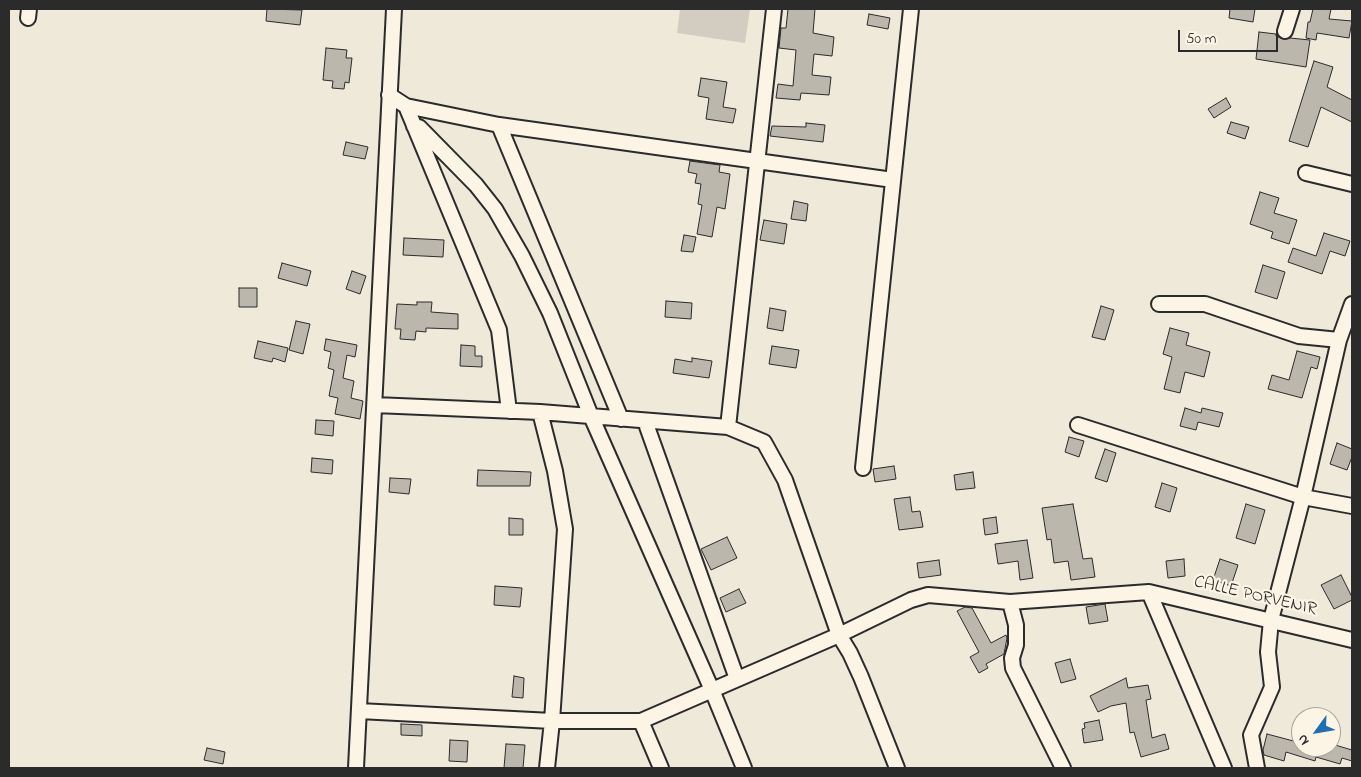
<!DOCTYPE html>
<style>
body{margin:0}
#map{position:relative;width:1361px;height:777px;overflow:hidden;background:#efe9da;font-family:"Indie Flower",sans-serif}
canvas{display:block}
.frame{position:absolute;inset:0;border:10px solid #2b2b2b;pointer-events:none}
.north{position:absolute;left:1291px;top:707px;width:50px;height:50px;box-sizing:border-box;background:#fcf5e5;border:1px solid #a8a49b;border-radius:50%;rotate:238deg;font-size:14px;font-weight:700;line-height:20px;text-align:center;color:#2b2b2b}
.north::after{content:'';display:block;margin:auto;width:18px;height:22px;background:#1f6fb2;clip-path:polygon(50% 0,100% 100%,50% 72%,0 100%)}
.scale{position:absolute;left:1178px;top:30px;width:100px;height:22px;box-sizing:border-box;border:2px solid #2b2b2b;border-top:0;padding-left:6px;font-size:15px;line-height:18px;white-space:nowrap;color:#2b2b2b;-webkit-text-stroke:4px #fcf5e5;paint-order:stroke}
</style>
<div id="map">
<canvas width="1361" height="777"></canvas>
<div class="frame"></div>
<div class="north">N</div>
<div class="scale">50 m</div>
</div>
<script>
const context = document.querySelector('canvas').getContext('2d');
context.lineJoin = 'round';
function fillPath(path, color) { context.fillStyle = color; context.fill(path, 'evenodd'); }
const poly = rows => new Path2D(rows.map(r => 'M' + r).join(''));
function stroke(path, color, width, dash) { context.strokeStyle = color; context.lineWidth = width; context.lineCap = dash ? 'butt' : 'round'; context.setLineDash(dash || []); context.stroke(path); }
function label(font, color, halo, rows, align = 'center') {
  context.font = font + ' "Indie Flower",sans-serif'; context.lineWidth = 4.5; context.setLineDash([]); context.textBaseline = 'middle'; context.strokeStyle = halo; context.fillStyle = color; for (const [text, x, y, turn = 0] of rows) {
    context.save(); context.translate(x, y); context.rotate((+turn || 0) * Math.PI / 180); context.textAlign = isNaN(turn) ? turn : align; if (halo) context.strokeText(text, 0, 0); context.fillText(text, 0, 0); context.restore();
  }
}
fillPath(poly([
 [680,9,750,9,745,43,677,33]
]), '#d2cdc0');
const building = poly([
 [267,9,302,10,300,25,266,21,267,9],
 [788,9,815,9,813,33,834,37,832,56,814,54,812,75,831,77,829,95,801,93,800,100,776,98,778,84,793,86,796,50,779,48,781,28,786,28,788,9],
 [1230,9,1255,9,1253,22,1229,18,1230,9],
 [1313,9,1331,9,1329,19,1352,21,1349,38,1317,33,1316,40,1306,38,1308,22,1310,22,1313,9],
 [869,14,890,18,888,29,867,25,869,14],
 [1259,32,1276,34,1276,36,1283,39,1290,38,1310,40,1306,67,1256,59,1259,32],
 [326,48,347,50,346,58,352,58,349,83,345,82,344,89,332,88,333,81,323,80,326,48],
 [1314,61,1333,67,1327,87,1352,100,1352,122,1321,107,1308,147,1289,141,1314,61],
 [701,78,727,82,723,107,736,109,733,123,706,119,709,98,698,96,701,78],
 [1226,98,1231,107,1214,118,1208,109,1226,98],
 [1231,122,1249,127,1245,139,1227,133,1231,122],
 [806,123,825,125,823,142,770,136,772,126,806,127,806,123],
 [346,142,368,147,365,159,343,155,346,142],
 [690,161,720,165,719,172,730,174,725,209,717,207,712,237,697,234,702,205,698,204,701,184,695,183,697,174,688,172,690,161],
 [1260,192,1279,198,1274,213,1297,220,1289,244,1271,238,1273,232,1250,224,1260,192],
 [794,201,808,204,806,221,791,219,794,201],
 [764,220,787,224,784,244,760,240,764,220],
 [1324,233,1350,241,1345,256,1330,251,1322,274,1288,262,1293,248,1316,256,1324,233],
 [684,235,696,237,693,252,681,251,684,235],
 [404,238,444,240,443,257,403,255,404,238],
 [282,263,311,271,307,286,278,278,282,263],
 [1263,265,1285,272,1277,299,1255,292,1263,265],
 [352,271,366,276,360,294,346,289,352,271],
 [239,288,257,288,257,307,239,307,239,288],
 [666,301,692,303,691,319,665,317,666,301],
 [417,302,432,302,431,312,458,314,458,329,426,328,426,332,416,331,415,340,400,339,401,329,395,329,397,304,417,305,417,302],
 [1101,306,1114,310,1105,340,1092,337,1101,306],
 [770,308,786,311,783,331,767,328,770,308],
 [296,321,310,324,303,354,289,350,296,321],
 [1170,328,1189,333,1186,345,1210,352,1204,377,1185,372,1180,393,1164,389,1172,357,1163,354,1170,328],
 [326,339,357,345,355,357,347,355,343,378,354,381,351,398,363,401,360,419,335,414,338,398,329,396,334,370,328,368,331,352,324,350,326,339],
 [258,341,288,348,285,362,273,358,272,362,254,358,258,341],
 [461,345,475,346,475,356,482,356,482,367,460,366,461,345],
 [772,346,799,350,796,368,769,364,772,346],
 [1297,351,1320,357,1317,369,1311,367,1302,398,1268,389,1272,375,1289,380,1297,351],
 [692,358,712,361,709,378,673,373,675,359,692,362,692,358],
 [1185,408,1201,413,1202,408,1223,413,1219,427,1198,422,1196,430,1180,426,1185,408],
 [316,420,334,421,333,436,315,434,316,420],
 [1069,437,1084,441,1079,457,1065,452,1069,437],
 [1337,443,1352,449,1352,457,1347,470,1330,464,1337,443],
 [1105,449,1116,453,1107,482,1095,478,1105,449],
 [312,458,333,460,332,474,311,472,312,458],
 [894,466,896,479,875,482,873,469,894,466],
 [478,470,531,472,530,486,477,486,478,470],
 [973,472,975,488,956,490,954,475,973,472],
 [390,478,411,479,409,494,389,492,390,478],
 [1162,483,1177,488,1170,512,1155,507,1162,483],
 [910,497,912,512,920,511,923,527,899,530,894,499,910,497],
 [1073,504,1083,559,1092,558,1095,577,1071,580,1068,561,1054,563,1051,539,1047,540,1042,508,1073,504],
 [1246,504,1265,510,1255,544,1236,538,1246,504],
 [996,517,998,533,985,535,983,519,996,517],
 [509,518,523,519,523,535,509,535,509,518],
 [727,537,737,558,711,570,701,549,727,537],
 [1027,540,1033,578,1020,580,1018,561,998,564,995,544,1027,540],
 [1184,559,1185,576,1168,578,1166,561,1184,559],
 [1220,559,1238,565,1231,586,1213,580,1220,559],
 [939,560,941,575,919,578,917,563,939,560],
 [1341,575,1352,597,1352,600,1334,609,1321,585,1341,575],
 [495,586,522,588,520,607,494,605,495,586],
 [739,589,746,603,726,612,720,598,739,589],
 [1105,604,1108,621,1089,624,1086,607,1105,604],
 [965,607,972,608,991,643,1006,635,1007,638,1004,654,986,664,988,668,979,673,970,657,979,652,957,611,965,607],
 [1070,659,1076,679,1061,683,1055,663,1070,659],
 [514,676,524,678,523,698,512,697,514,676],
 [1126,678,1128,688,1148,685,1151,699,1146,700,1152,738,1165,734,1169,749,1141,757,1134,732,1130,733,1126,703,1111,706,1098,712,1090,696,1126,678],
 [1099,720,1103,740,1084,743,1082,729,1085,728,1084,723,1099,720],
 [401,724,422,725,422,736,401,735,401,724],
 [1267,734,1301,743,1301,747,1334,747,1335,745,1352,750,1352,761,1342,758,1340,764,1316,757,1315,761,1286,752,1284,761,1264,755,1263,750,1267,734],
 [450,740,468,741,467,762,449,761,450,740],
 [506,744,525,745,523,768,504,768,506,744],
 [207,748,225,752,223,764,204,760,207,748]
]);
fillPath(building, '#bcb7ac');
stroke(building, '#2b2b2b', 1);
const minor = poly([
 [28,18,29,9],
 [1285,31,1292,9],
 [389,95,406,106,499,125,893,180],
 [406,106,499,330,509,411],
 [499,125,621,419],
 [414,126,419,127,476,185,495,209,522,256,550,313,591,416,712,690,744,768],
 [1306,173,1352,184],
 [1159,304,1205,304,1299,336,1339,340],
 [375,405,540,412,728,427,764,442,785,480,839,635,850,653,861,677,897,768],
 [540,412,555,471,565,529,552,721,547,768],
 [645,421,737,679],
 [1078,425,1303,497,1352,506],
 [728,427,774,9],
 [863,468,911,9],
 [1149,592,1224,768],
 [1010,602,1016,625,1016,645,1012,658,1013,668,1063,768],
 [359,711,552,721,641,721,839,635,911,600,928,595,1010,602,1149,592,1352,640],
 [641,721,661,768],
 [356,768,394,9],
 [1257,768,1251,735,1272,687,1268,652,1271,620,1303,497,1339,340,1352,304]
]);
stroke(minor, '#2b2b2b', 18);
stroke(minor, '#fcf5e5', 14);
label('18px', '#2b2b2b', '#fcf5e5', [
 ["CALLE PORVENIR",1255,597,13]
]);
</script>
